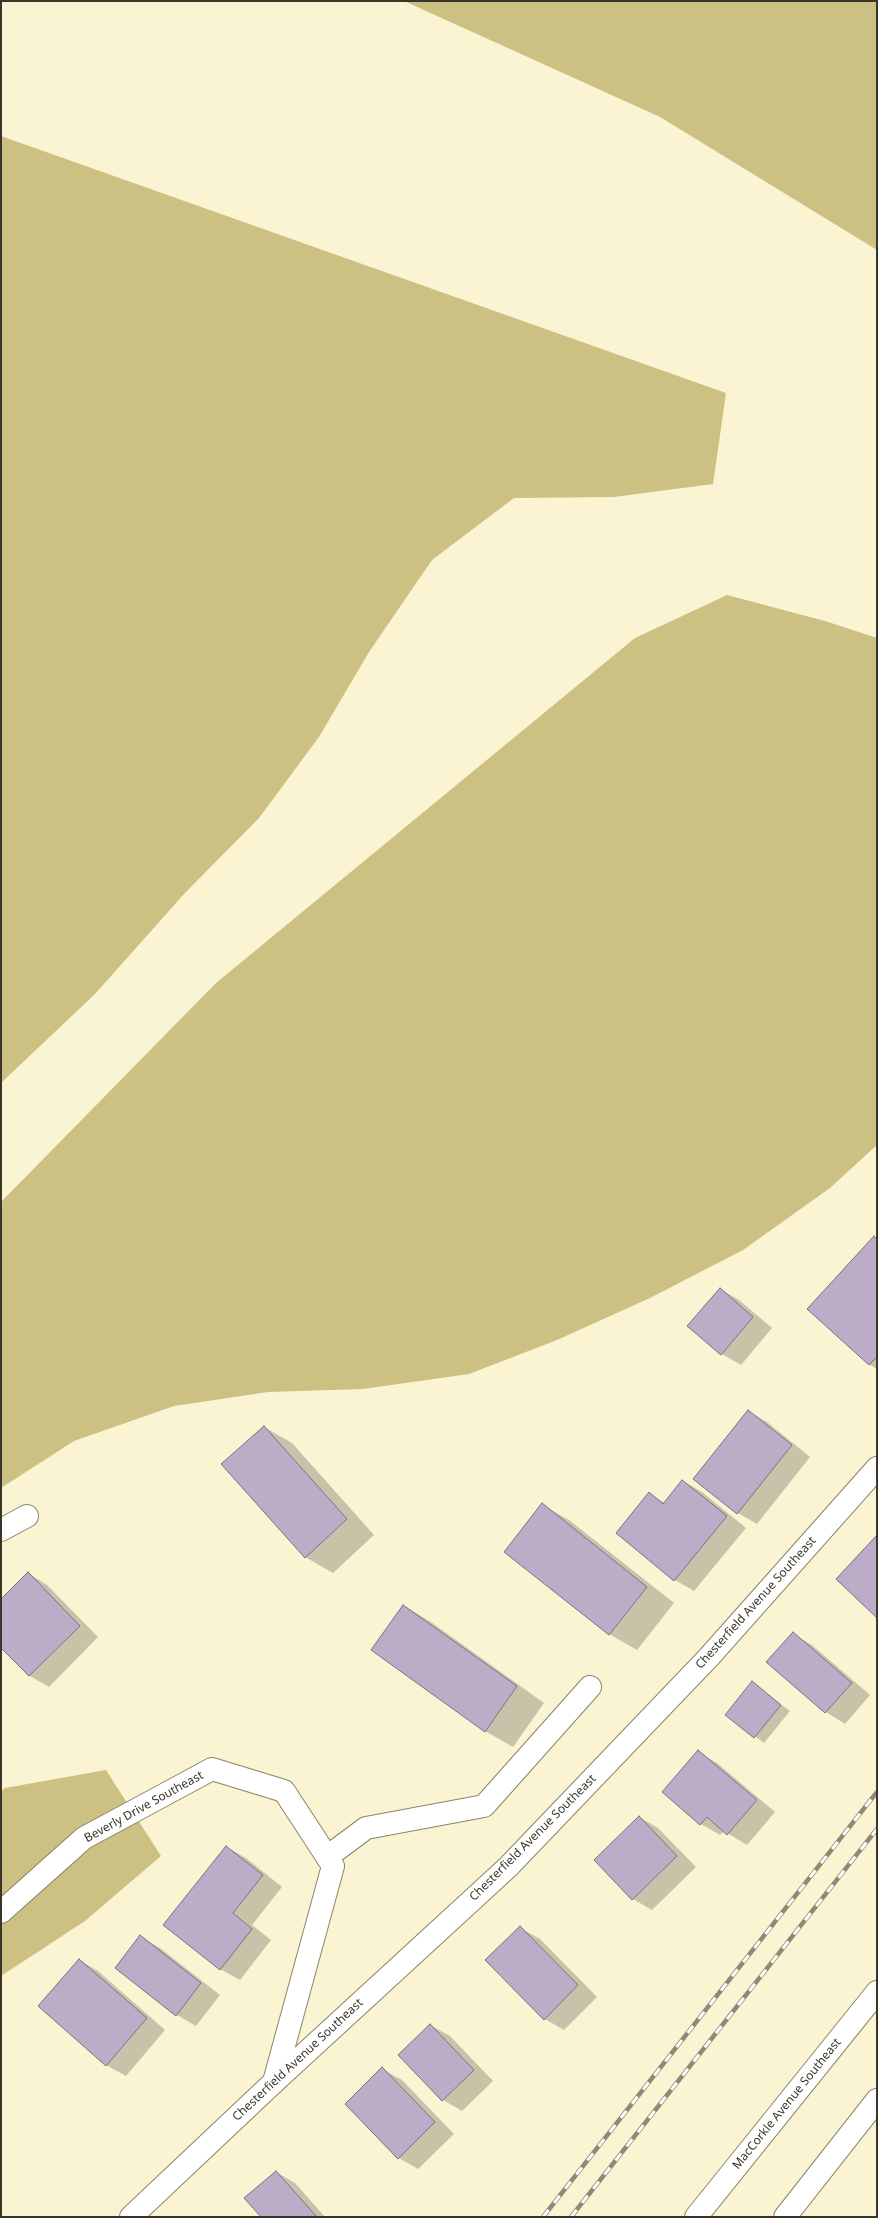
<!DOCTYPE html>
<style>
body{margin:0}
#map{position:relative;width:878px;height:2218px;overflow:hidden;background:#faf4d3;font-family:"Noto Sans",sans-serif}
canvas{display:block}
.frame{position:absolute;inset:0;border:2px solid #3a372a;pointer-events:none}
</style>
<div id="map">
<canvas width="878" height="2218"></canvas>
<div class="frame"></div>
</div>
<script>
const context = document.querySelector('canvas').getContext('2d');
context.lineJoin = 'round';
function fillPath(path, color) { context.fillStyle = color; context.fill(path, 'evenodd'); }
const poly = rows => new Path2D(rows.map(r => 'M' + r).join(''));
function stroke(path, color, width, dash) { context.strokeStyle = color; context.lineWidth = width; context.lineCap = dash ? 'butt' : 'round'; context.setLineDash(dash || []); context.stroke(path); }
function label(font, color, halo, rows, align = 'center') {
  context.font = font + ' "Noto Sans",sans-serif'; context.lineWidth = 3.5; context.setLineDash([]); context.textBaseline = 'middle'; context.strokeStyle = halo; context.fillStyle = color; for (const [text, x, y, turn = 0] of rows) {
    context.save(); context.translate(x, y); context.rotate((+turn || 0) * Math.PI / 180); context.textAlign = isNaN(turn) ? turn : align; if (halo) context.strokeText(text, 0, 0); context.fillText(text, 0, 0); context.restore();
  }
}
fillPath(poly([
 [404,1,877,1,877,250,660,117],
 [1,136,726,393,713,484,614,497,514,498,432,560,369,652,319,737,259,818,184,894,95,994,1,1083],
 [727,595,825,621,877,638,877,1145,830,1188,743,1250,650,1298,557,1340,469,1374,363,1389,268,1392,174,1406,74,1441,1,1488,1,1202,216,983,635,638],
 [106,1770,161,1856,85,1921,1,1976,1,1791,5,1788]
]), '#ccc082');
fillPath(poly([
 [874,1238,877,1239,877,1369,870,1365,809,1309],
 [720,1289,739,1300,772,1328,741,1365,722,1354],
 [748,1411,767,1422,810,1457,757,1524,738,1513],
 [264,1427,292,1443,374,1535,333,1573,305,1557],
 [683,1481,702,1492,746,1528,694,1591,675,1580,649,1494,665,1503],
 [542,1505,569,1520,674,1603,637,1650,609,1634],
 [28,1573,47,1585,98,1637,49,1687,30,1676,1,1647,1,1600],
 [404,1606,431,1622,544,1703,513,1747,485,1731],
 [793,1634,812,1645,870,1695,845,1724,826,1712,768,1662],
 [752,1683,790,1711,764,1743,727,1715],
 [698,1752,717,1763,775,1812,747,1845,724,1831,720,1835,701,1824],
 [639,1817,658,1828,696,1867,652,1910,633,1899],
 [226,1847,246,1858,282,1887,252,1925,271,1940,240,1980,220,1969],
 [520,1928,540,1939,597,1997,564,2030,545,2019],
 [140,1937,160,1948,220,1995,196,2026,177,2015,116,1968],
 [79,1960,98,1971,165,2030,126,2076,106,2065],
 [430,2025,450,2036,493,2081,462,2111,443,2100],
 [382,2069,402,2080,454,2134,418,2169,399,2158],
 [276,2172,295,2183,325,2217,262,2217]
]), '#0003');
const building = poly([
 [874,1236,877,1240,877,1357,869,1365,807,1309,874,1236],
 [720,1288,753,1317,721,1355,687,1326,720,1288],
 [748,1410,792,1445,737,1514,693,1479,748,1410],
 [264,1426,347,1519,305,1558,221,1464,264,1426],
 [682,1480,727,1516,674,1581,616,1533,649,1492,663,1504,682,1480],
 [542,1503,647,1587,609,1635,504,1552,542,1503],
 [877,1535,877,1618,836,1579,877,1535],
 [28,1572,80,1626,29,1676,1,1648,1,1599,28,1572],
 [403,1605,517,1686,485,1732,371,1650,403,1605],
 [793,1632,852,1683,825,1713,766,1662,793,1632],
 [752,1681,781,1705,754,1738,725,1715,752,1681],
 [698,1750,757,1800,727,1835,707,1817,700,1825,662,1792,698,1750],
 [639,1816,677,1856,632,1900,594,1860,639,1816],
 [226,1846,263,1875,233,1913,252,1929,220,1970,163,1925,226,1846],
 [520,1926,578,1985,544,2020,485,1960,520,1926],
 [140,1935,201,1983,176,2016,115,1968,140,1935],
 [79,1959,147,2018,106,2066,38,2006,79,1959],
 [430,2024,474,2070,442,2101,398,2055,430,2024],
 [382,2067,435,2122,398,2159,345,2104,382,2067],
 [276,2171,317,2217,261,2217,244,2198,276,2171]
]);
fillPath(building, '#bcacc8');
stroke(building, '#7d6e88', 1);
const lane = poly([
 [327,1857,366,1828,484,1806,590,1687]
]);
const street = poly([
 [1,1530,27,1516],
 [1,1912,84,1838,212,1769,284,1791,333,1866,274,2082]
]);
const secondary = poly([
 [131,2217,274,2082,508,1867,709,1657,877,1468]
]);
const primary = poly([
 [696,2217,877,1992],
 [785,2217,877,2100]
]);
stroke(lane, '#8b8567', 24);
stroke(street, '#8b8567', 24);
stroke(secondary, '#8b8567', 24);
stroke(primary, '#8b8567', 24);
stroke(lane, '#fff', 22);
stroke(street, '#fff', 22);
stroke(secondary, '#fff', 22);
stroke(primary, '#fff', 22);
const rail = poly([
 [543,2217,877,1792],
 [571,2217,877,1829]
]);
stroke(rail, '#8f8a75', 4.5);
stroke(rail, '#fff', 3, [9]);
label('12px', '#3a372a', '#fff', [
 ["Chesterfield Avenue Southeast",756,1603,-48],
 ["Beverly Drive Southeast",144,1807,-29],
 ["Chesterfield Avenue Southeast",533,1838,-45],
 ["Chesterfield Avenue Southeast",298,2060,-43],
 ["MacCorkle Avenue Southeast",787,2104,-51]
]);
</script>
